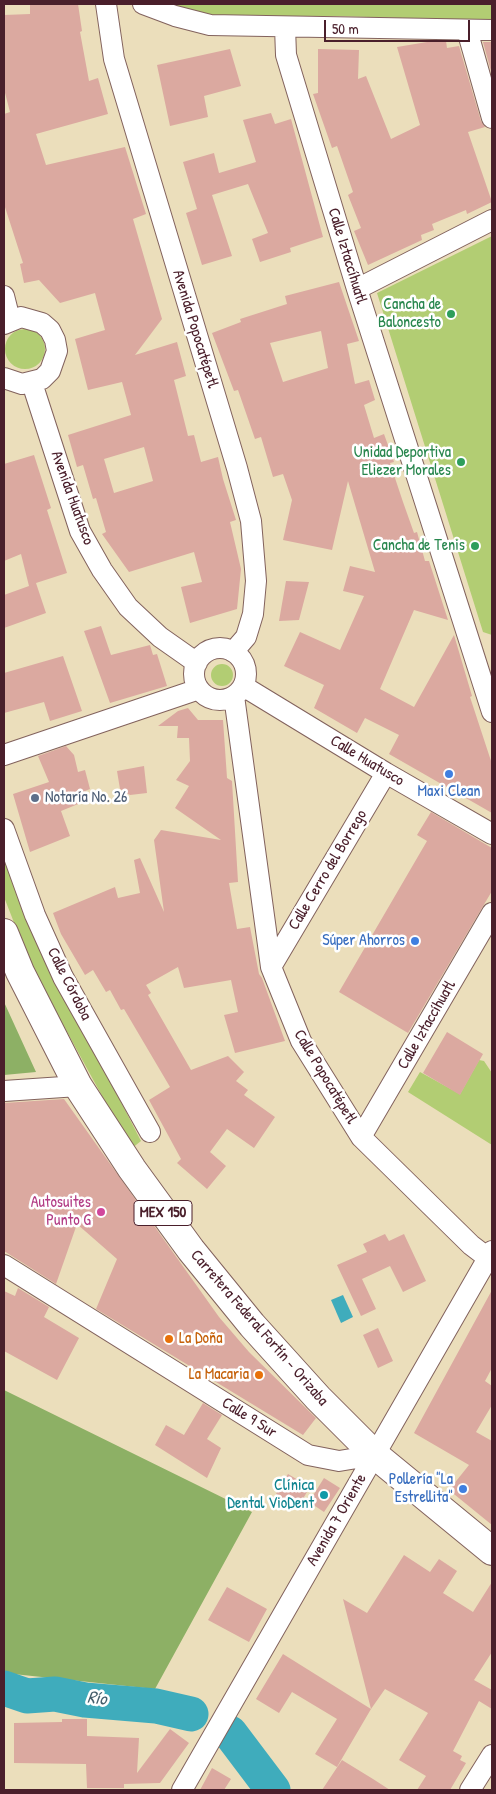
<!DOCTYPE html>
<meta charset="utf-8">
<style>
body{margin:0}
#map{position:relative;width:496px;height:1794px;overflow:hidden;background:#ebdebb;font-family:"Patrick Hand",sans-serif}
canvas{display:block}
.frame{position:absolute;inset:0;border:5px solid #4a1f2b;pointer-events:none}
.scale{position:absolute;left:324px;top:20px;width:146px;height:22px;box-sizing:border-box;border:2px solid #4a1f2b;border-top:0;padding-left:6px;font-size:15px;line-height:18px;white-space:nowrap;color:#4a1f2b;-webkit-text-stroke:4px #fff;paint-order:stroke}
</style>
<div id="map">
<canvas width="496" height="1794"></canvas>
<div class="frame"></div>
<div class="scale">50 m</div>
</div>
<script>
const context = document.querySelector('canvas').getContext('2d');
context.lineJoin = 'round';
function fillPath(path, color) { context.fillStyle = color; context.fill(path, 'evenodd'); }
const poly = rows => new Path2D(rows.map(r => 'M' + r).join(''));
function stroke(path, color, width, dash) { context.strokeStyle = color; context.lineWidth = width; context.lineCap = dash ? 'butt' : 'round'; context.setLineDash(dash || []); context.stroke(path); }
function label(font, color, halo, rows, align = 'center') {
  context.font = font + ' "Patrick Hand",sans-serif'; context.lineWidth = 5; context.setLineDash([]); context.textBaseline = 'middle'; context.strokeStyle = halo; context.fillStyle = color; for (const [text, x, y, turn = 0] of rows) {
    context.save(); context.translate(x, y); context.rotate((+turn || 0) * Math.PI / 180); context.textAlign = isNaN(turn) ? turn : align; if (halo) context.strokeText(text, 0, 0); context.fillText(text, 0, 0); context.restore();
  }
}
fillPath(poly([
 [163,4,492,4,492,21,337,16,239,19,175,9],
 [492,236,492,635,483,632,377,293],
 '5 349a20 20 0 1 1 40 0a20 20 0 1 1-40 0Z',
 '211 675a11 11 0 1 1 22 0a11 11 0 1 1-22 0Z',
 [4,852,47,958,141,1141,131,1149,31,966,4,897],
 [479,1060,484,1061,492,1073,492,1145,408,1092,420,1072,460,1094]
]), '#b2cd73');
fillPath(poly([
 [4,1002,36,1072,4,1075],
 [4,1390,252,1512,155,1689,4,1673]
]), '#8db065');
fillPath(poly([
 [343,1295,353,1317,341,1323,331,1300]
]), '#3facbc');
stroke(poly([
 [4,1688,27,1696,55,1694,85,1700,156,1706,191,1714],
 [230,1733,273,1790]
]), '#3facbc', 35);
fillPath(poly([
 [30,4,78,4,82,31,80,32,89,81,98,78,108,114,36,134,46,165,125,147,146,214,133,219,162,319,135,355,177,342,186,376,174,380,188,436,194,435,201,462,218,457,223,479,236,520,230,522,241,569,237,609,190,623,181,587,202,582,194,552,129,572,102,534,106,532,96,498,93,499,83,465,77,467,68,435,131,415,122,382,88,390,75,339,105,330,95,293,60,303,39,280,24,283,20,264,23,263,4,204,4,114,10,112,4,89,4,15,30,14],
 [144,447,153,481,114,493,104,459],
 [433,41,446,41,447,48,459,46,481,121,485,127,468,132,492,202,467,214,466,210,432,224,434,230,421,235,422,240,368,265,354,231,361,228,348,195,353,192,337,146,332,148,313,94,318,93,318,49,359,50,358,79,366,76,391,139,420,125,397,47],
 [483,42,492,42,492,75],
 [230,49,241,86,204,96,208,117,170,126,157,65],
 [271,113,275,124,291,119,323,237,290,248,291,252,260,262,252,239,268,233,248,184,212,195,232,256,202,265,186,213,197,209,183,162,214,153,219,173,256,162,243,120],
 [339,282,359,341,347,344,355,384,369,380,375,400,364,405,374,438,384,434,394,462,390,463,403,502,414,533,417,532,425,561,429,561,448,620,414,610,380,689,414,707,454,635,472,696,470,697,492,764,492,813,389,754,399,735,365,718,357,733,314,708,324,685,284,666,300,632,340,650,364,596,343,591,350,566,375,572,348,481,332,550,283,540,292,500,283,474,273,477,261,437,255,439,238,390,234,391,212,333,241,322,240,319,287,304,285,296],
 [321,331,328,368,283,382,270,343],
 [34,455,51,508,47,510,67,573,36,583,46,613,4,628,4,595,29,586,21,554,4,561,4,464],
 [286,581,309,582,299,620,279,621],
 [101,626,111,655,150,645,153,655,157,654,167,686,110,703,84,631],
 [63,656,82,711,50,721,44,702,4,713,4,673],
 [188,708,198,720,223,720,227,778,232,781,238,882,229,883,237,929,250,927,259,974,262,978,285,1041,235,1053,224,1015,238,1012,231,980,184,988,178,967,146,985,151,993,148,995,191,1070,228,1056,244,1072,236,1081,248,1090,244,1095,275,1117,254,1148,227,1129,210,1152,226,1166,207,1189,177,1163,181,1159,149,1100,170,1087,124,1009,121,1010,110,990,106,992,93,970,85,975,61,934,53,913,115,887,118,898,140,893,134,860,140,858,164,912,154,840,161,830,221,840,175,808,189,786,176,780,190,761,189,738,177,738,178,726,158,726,178,711],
 [66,746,74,755,78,772,85,770,90,789,80,793,83,802,61,811,70,836,30,852,13,794,49,782,38,756],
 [144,766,147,793,130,795,120,789,117,771],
 [431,812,492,848,492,891,408,1033,339,992,427,841,417,835],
 [447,1032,483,1054,460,1095,423,1073],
 [64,1099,219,1317,249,1352,316,1418,303,1435,96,1309,117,1259,77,1224,56,1284,4,1251,4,1103],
 [385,1234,389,1241,404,1234,426,1281,403,1292,390,1266,362,1279,376,1309,361,1316,337,1265,367,1252,363,1244],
 [18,1288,49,1307,44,1317,79,1338,57,1380,4,1351,4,1291,15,1296],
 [492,1290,492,1368,485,1381,492,1386,492,1405,476,1432,492,1441,492,1525,449,1490,469,1465,414,1433],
 [378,1328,393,1361,378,1368,363,1335],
 [203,1403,222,1415,207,1439,221,1448,207,1478,155,1445,166,1425,184,1435],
 [288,1474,310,1487,298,1507,276,1494],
 [324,1478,340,1488,324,1512,309,1502],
 [404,1555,430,1572,439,1559,457,1571,443,1593,473,1612,492,1582,492,1652,474,1680,492,1690,492,1709,479,1701,453,1751,462,1756,460,1760,466,1763,450,1790,417,1790,426,1776,399,1760,428,1713,385,1689,371,1709,343,1599,367,1613],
 [227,1587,267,1609,249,1642,208,1620],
 [283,1654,371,1709,337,1767,315,1754,337,1719,292,1692,279,1713,256,1699],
 [62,1719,87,1719,87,1736,139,1738,137,1773,170,1729,189,1743,160,1783,124,1784,124,1788,87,1788,86,1764,14,1763,14,1723,62,1722],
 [342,1760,373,1779,390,1790,322,1790],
 [212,1768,231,1779,224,1790,200,1790]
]), '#dba9a0');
const minor = poly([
 [106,4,114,59,237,468,251,521,256,581,253,614,246,637,233,652],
 [143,4,175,16,210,25,492,30],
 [285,27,286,55,357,289,492,712],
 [467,30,492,118],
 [357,289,492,220],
 [4,296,10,320],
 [4,324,21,317,42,323,50,330,55,340,57,351,50,371,42,379,22,384,4,378],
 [32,383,80,531,102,570,128,607,160,637,197,663],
 '194 674a26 26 0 1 1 52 0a26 26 0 1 1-52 0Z',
 [243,686,386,773,492,834],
 [234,696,271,967,301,1041,361,1137,471,1245,492,1261],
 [4,755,199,689],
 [4,829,35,915,63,977,150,1132],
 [271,967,386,773],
 [4,1091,78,1086],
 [361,1137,492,913],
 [4,1265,308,1455,339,1461,375,1455],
 [182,1790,492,1251],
 [470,1790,492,1755]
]);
const primary = poly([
 [4,933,20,972,78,1086,132,1169,191,1250,252,1325,318,1398,375,1455,492,1551]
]);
stroke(minor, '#82625d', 22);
stroke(primary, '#82625d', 30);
stroke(minor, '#fff', 20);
stroke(primary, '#fff', 28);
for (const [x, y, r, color] of [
 [451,314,5,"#2e9e5b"],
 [461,462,5,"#2e9e5b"],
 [475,546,5,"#2e9e5b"],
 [449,774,5,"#3f7fe0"],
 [35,798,5,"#5c6f8a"],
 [415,941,5,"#3f7fe0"],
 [101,1212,5,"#d1479c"],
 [169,1339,5,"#e8710a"],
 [259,1375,5,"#e8710a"],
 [463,1489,5,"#3f7fe0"],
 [324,1495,5,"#0f9aa8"]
]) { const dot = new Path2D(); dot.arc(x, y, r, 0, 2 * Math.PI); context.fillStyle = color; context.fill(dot); stroke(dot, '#fff', 2); }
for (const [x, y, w] of [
 [163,1213,58]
]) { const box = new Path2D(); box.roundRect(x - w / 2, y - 12.5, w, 25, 4); context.fillStyle = '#fff'; context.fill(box); stroke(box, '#4a1f2b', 1); }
label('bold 15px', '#4a1f2b', null, [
 ["MEX 150",163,1213]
]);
label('16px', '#4a1f2b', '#fff', [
 ["Calle Iztaccíhuatl",347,256,73],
 ["Avenida Popocatépetl",195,329,73],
 ["Avenida Huatusco",72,498,70],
 ["Calle Huatusco",367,761,31],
 ["Calle Cerro del Borrego",328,870,-59],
 ["Calle Córdoba",69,984,63],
 ["Calle Iztaccíhuatl",427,1025,-60],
 ["Calle Popocatépetl",325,1077,59],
 ["Carretera Federal Fortín - Orizaba",259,1328,49],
 ["Calle 9 Sur",249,1418,32],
 ["Avenida 7 Oriente",337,1520,-60]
]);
label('16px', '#27864d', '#fff', [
 ["Cancha de",441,305],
 ["Baloncesto",441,323],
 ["Unidad Deportiva",451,453],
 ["Eliezer Morales",451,471],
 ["Cancha de Tenis",465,546]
], 'right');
label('16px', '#366cbe', '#fff', [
 ["Maxi Clean",449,792,"center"],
 ["Súper Ahorros",405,941],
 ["Pollería \"La",453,1480],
 ["Estrellita\"",453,1498]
], 'right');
label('16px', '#4e5e75', '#fff', [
 ["Notaría No. 26",45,798]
], 'left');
label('16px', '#b23c85', '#fff', [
 ["Autosuites",91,1203],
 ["Punto G",91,1221]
], 'right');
label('16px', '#c56008', '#fff', [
 ["La Doña",179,1339],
 ["La Macaria",249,1375,"right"]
], 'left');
label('16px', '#0d838f', '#fff', [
 ["Clínica",314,1486],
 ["Dental VioDent",314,1504]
], 'right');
label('italic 18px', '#455e6c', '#fff', [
 ["Río",97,1699,7]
]);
</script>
